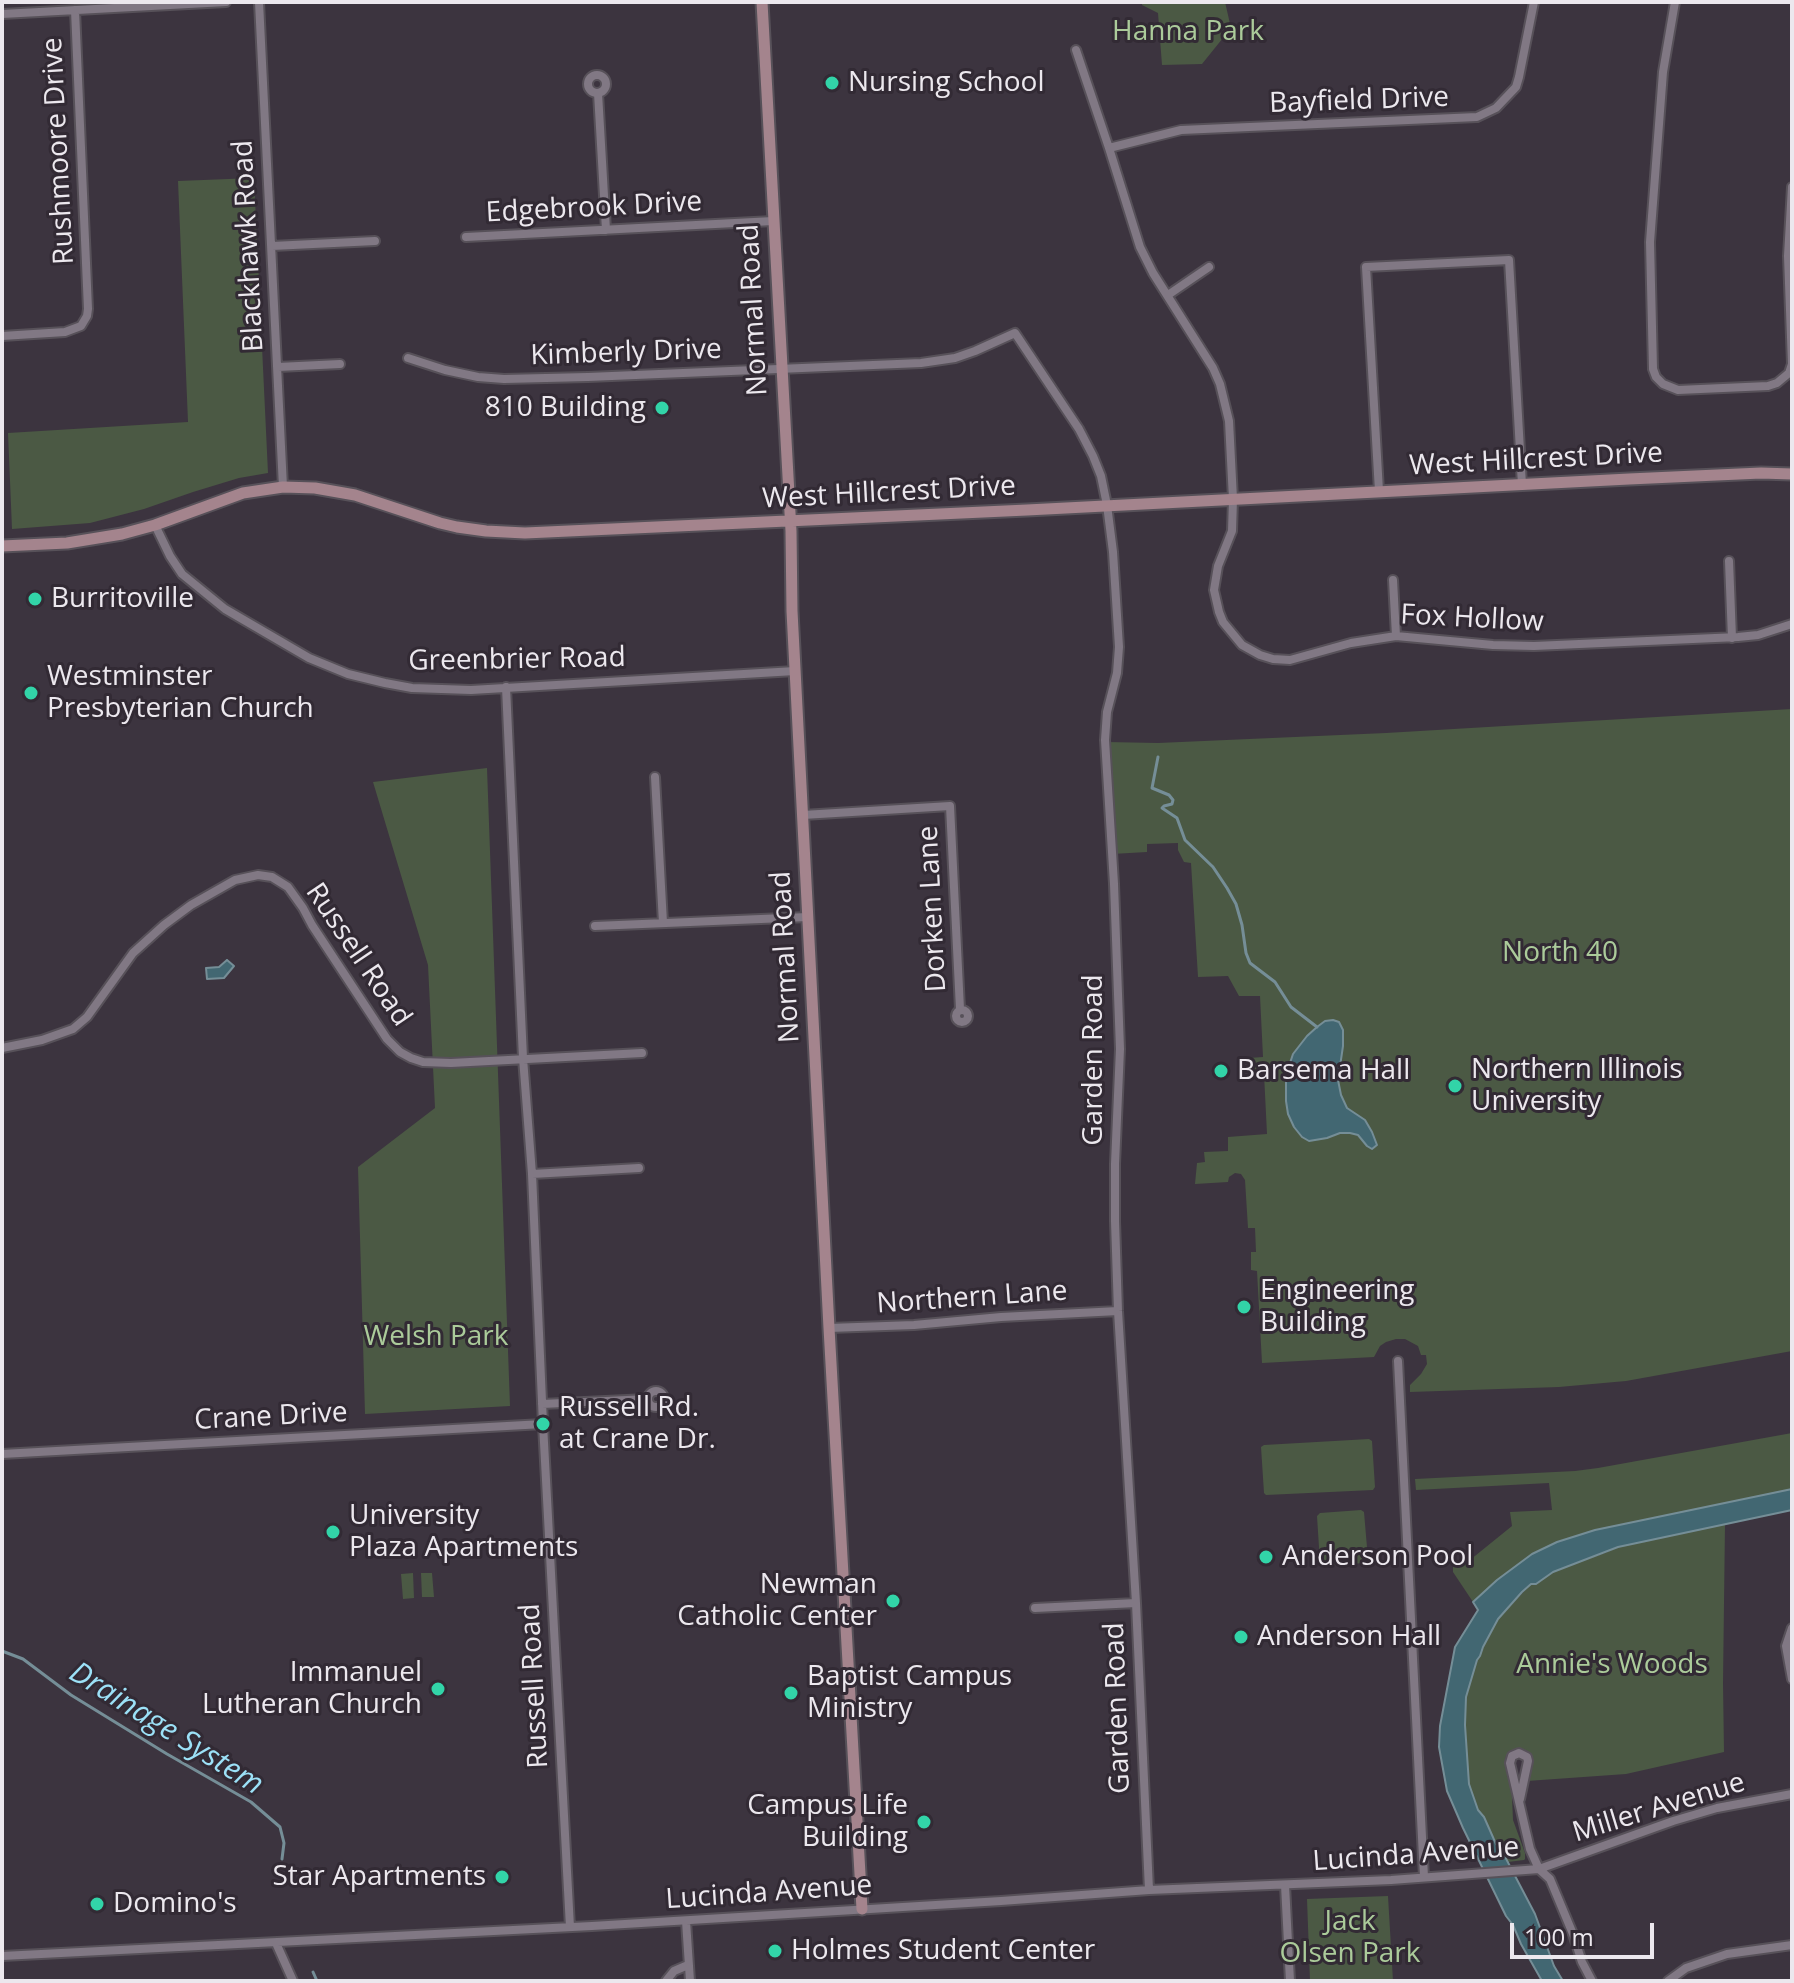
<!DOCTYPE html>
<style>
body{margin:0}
#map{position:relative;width:1794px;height:1983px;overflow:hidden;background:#3c343f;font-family:"Open Sans",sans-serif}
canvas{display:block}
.frame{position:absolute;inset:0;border:4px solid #ece8ee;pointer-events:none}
.scale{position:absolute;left:1510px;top:1923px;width:144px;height:36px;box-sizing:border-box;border:4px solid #ece8ee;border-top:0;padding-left:10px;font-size:24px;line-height:28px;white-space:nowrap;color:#ece8ee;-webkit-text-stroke:6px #322a34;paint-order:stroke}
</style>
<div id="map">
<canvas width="1794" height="1983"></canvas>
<div class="frame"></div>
<div class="scale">100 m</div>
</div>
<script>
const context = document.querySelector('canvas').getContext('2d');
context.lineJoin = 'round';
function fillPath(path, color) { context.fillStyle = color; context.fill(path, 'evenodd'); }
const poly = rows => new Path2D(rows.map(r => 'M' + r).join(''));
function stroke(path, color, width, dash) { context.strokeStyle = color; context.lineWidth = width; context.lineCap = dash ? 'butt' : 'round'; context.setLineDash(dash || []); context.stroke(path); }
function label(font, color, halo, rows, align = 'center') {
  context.font = font + ' "Open Sans",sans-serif'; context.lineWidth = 6; context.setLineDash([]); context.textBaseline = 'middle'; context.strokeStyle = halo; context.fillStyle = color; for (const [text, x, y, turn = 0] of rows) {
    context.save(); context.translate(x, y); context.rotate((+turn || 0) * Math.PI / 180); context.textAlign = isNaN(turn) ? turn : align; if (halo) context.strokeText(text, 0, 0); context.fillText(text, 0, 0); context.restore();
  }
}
fillPath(poly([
 [1142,2,1225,2,1231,28,1202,64,1162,65,1158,13,1142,5],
 [254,178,268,473,239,478,193,492,144,509,90,523,12,529,8,433,188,422,178,181],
 [1792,709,1792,1351,1626,1381,1559,1387,1410,1392,1410,1385,1421,1374,1427,1364,1426,1355,1421,1355,1418,1346,1405,1339,1396,1339,1386,1342,1380,1346,1374,1357,1262,1363,1257,1271,1251,1270,1251,1252,1256,1252,1255,1228,1248,1228,1245,1180,1241,1174,1235,1173,1229,1177,1228,1182,1195,1184,1197,1163,1205,1162,1204,1152,1228,1151,1228,1137,1267,1134,1264,1074,1250,1074,1249,1064,1249,1058,1263,1057,1260,996,1239,996,1228,976,1198,977,1191,863,1184,862,1178,850,1178,843,1147,844,1147,852,1112,854,1106,742,1158,743,1386,733],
 [487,768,510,1406,365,1414,358,1167,435,1108,428,965,373,782],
 [1792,1433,1792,1489,1595,1530,1557,1542,1532,1555,1497,1580,1473,1602,1453,1572,1453,1564,1465,1564,1512,1526,1510,1512,1552,1510,1549,1483,1416,1490,1415,1479,1575,1471,1598,1468],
 [1369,1439,1372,1441,1375,1487,1373,1490,1266,1495,1264,1493,1261,1447,1264,1445],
 [1361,1510,1364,1512,1368,1559,1364,1563,1324,1566,1320,1563,1317,1516,1320,1513],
 [1725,1524,1723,1683,1724,1752,1626,1774,1527,1781,1528,1773,1532,1764,1530,1755,1527,1751,1521,1748,1511,1751,1506,1756,1505,1764,1511,1774,1513,1820,1525,1853,1525,1859,1524,1860,1508,1862,1478,1810,1469,1784,1465,1725,1466,1697,1477,1660,1498,1619,1531,1584,1536,1584,1552,1572,1569,1565,1605,1553,1618,1547],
 [413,1573,414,1598,403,1599,401,1574],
 [421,1573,432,1573,434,1597,422,1597],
 [1388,1896,1393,1981,1310,1981,1307,1899]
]), '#4b5944');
const water = poly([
 [227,960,234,966,224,978,207,979,206,968,219,967,227,960],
 [1333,1020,1339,1022,1343,1030,1343,1046,1338,1080,1341,1095,1347,1108,1365,1120,1372,1132,1377,1145,1372,1149,1367,1146,1358,1135,1350,1133,1340,1133,1327,1138,1309,1141,1302,1137,1294,1127,1288,1114,1286,1101,1286,1075,1293,1054,1307,1036,1317,1027,1325,1021,1333,1020],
 [1792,1489,1792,1510,1618,1547,1553,1572,1536,1584,1531,1584,1522,1592,1498,1619,1483,1647,1480,1656,1477,1660,1466,1697,1465,1725,1469,1784,1478,1810,1484,1817,1496,1844,1502,1851,1535,1914,1554,1966,1563,1981,1542,1981,1521,1944,1513,1925,1506,1916,1463,1828,1447,1791,1439,1747,1440,1726,1455,1647,1478,1610,1473,1602,1497,1580,1532,1554,1557,1542,1595,1530,1792,1489]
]);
fillPath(water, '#426772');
stroke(water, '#758e97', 2);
stroke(poly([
 [1158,757,1152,788,1169,795,1173,800,1172,804,1164,806,1162,808,1177,818,1185,840,1213,867,1227,888,1236,904,1242,925,1246,953,1250,963,1275,982,1291,1007,1317,1027],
 [2,1651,23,1659,71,1695,167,1754,251,1802,280,1827,284,1843,282,1859],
 [313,1972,317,1981]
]), '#758e97', 3);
const street = poly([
 [259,2,283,487],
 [1675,2,1663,72,1650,242,1653,369,1656,377,1663,384,1678,390,1768,386,1777,383,1789,373,1792,364,1788,256,1792,187],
 [2,14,226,2],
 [1076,50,1109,148,1140,247,1153,273,1213,368,1220,384,1229,421,1233,499,1232,531,1218,566,1214,590,1219,612,1223,622,1242,645,1260,655,1273,659,1290,660,1351,643,1396,636,1493,645,1534,646,1738,637,1758,635,1792,624],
 '588 84a9 9 0 1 1 18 0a9 9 0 1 1-18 0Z',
 [598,93,606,230],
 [1109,148,1181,130,1477,117,1496,108,1516,87,1519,77,1534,2],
 [466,237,773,221],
 [272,246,375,241],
 [1168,295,1209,267],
 [2,336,65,332,81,326,87,316,88,309,75,10],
 [408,358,445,370,478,377,504,379,588,377,921,363,955,358,975,351,1015,333,1079,429,1093,456,1101,476,1107,505,1113,552,1119,647,1117,673,1107,712,1105,740,1114,884,1120,1049,1115,1164,1115,1221,1118,1311,1136,1603,1149,1890],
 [278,367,340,364],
 [1379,491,1366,267,1509,260,1522,485],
 [155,525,170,556,182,574,225,609,309,658,348,674,385,683,412,688,471,690,795,671],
 [1729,561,1732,638],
 [1393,580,1396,636],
 [506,687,523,1058,532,1174,543,1424,570,1927],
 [655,777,663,923],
 [803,815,950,806,960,1009],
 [595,926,808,917],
 '956 1016a6 6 0 1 1 12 0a6 6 0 1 1-12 0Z',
 [2,1048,42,1040,73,1029,87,1017,133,953,164,925,191,905,235,880,258,875,272,877,288,887,303,908,312,925,387,1039,400,1052,411,1058,423,1062,451,1063,642,1053],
 [532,1174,639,1168],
 [829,1328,914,1325,1001,1317,1118,1311],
 [1398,1361,1424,1877],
 '648 1399a8 8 0 1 1 16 0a8 8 0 1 1-16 0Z',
 [542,1404,648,1399],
 [2,1454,543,1424],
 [1035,1608,1136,1603],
 [1792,1628,1786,1646,1792,1679],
 [1520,1799,1528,1761,1527,1757,1519,1753,1512,1756,1510,1763,1530,1849,1539,1869,1550,1879,1573,1934,1582,1962,1592,1981],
 [1285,1885,1290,1981],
 [686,1921,690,1981],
 [276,1943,293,1981],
 [2,1956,592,1926,1001,1901,1149,1890,1391,1880,1539,1869,1673,1821,1717,1808,1792,1794],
 [666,1981,674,1971,688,1965],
 [1668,1981,1686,1968,1727,1954,1792,1945]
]);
const secondary = poly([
 [762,2,791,531,792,611,829,1328,862,1909],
 [2,546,67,543,122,534,155,525,243,493,283,487,315,488,355,495,440,523,457,527,486,531,525,533,1027,510,1629,479,1761,473,1792,474]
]);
stroke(street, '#575159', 12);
stroke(secondary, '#575159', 15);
stroke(street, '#817884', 8);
stroke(secondary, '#a4848d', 11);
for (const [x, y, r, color] of [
 [832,83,8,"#32d4a8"],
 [662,408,8,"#32d4a8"],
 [35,599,8,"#32d4a8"],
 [31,693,8,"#32d4a8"],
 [1221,1071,8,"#32d4a8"],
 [1455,1086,8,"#32d4a8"],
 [1244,1307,8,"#32d4a8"],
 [543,1424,8,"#32d4a8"],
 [333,1532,8,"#32d4a8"],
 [1266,1557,8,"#32d4a8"],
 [893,1601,8,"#32d4a8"],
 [1241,1637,8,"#32d4a8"],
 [438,1689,8,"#32d4a8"],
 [791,1693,8,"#32d4a8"],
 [924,1822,8,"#32d4a8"],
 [502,1877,8,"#32d4a8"],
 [97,1904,8,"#32d4a8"],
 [775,1951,8,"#32d4a8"]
]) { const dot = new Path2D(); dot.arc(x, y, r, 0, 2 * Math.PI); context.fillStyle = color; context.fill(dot); stroke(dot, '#322a34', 3); }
label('28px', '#abcb9a', '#322a34', [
 ["Hanna Park",1188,32],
 ["North 40",1560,953],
 ["Welsh Park",436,1337],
 ["Annie's Woods",1612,1665],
 ["Jack",1350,1922],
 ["Olsen Park",1350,1954]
]);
label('28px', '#ece8ee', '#322a34', [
 ["Nursing School",848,83],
 ["810 Building",646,408,"right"],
 ["Burritoville",51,599],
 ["Westminster",47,677],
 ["Presbyterian Church",47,709],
 ["Northern Illinois",1471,1070],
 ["University",1471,1102],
 ["Barsema Hall",1237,1071],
 ["Engineering",1260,1291],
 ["Building",1260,1323],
 ["Russell Rd.",559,1408],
 ["at Crane Dr.",559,1440],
 ["University",349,1516],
 ["Plaza Apartments",349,1548],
 ["Anderson Pool",1282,1557],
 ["Newman",877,1585,"right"],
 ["Catholic Center",877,1617,"right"],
 ["Anderson Hall",1257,1637],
 ["Immanuel",422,1673,"right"],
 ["Lutheran Church",422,1705,"right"],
 ["Baptist Campus",807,1677],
 ["Ministry",807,1709],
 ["Campus Life",908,1806,"right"],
 ["Building",908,1838,"right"],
 ["Star Apartments",486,1877,"right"],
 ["Domino's",113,1904],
 ["Holmes Student Center",791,1951]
], 'left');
label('28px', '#ece8ee', '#322a34', [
 ["Bayfield Drive",1359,101,-2],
 ["Rushmoore Drive",59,151,-93],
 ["Edgebrook Drive",594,208,-3],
 ["Blackhawk Road",249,246,-93],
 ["Normal Road",754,310,-93],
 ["Kimberly Drive",626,353,-2],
 ["West Hillcrest Drive",1536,460,-3],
 ["West Hillcrest Drive",889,493,-3],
 ["Fox Hollow",1472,619,3],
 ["Greenbrier Road",517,660,-1],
 ["Dorken Lane",933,909,-93],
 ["Russell Road",358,955,56],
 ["Normal Road",786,957,-93],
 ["Garden Road",1094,1060,-90],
 ["Northern Lane",972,1298,-4],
 ["Crane Drive",271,1417,-3],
 ["Russell Road",535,1686,-93],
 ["Garden Road",1118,1708,-92],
 ["Miller Avenue",1659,1808,-17],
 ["Lucinda Avenue",1416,1855,-4],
 ["Lucinda Avenue",769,1893,-4]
]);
label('italic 30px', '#9ce1f7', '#322a34', [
 ["Drainage System",166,1729,32]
]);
</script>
